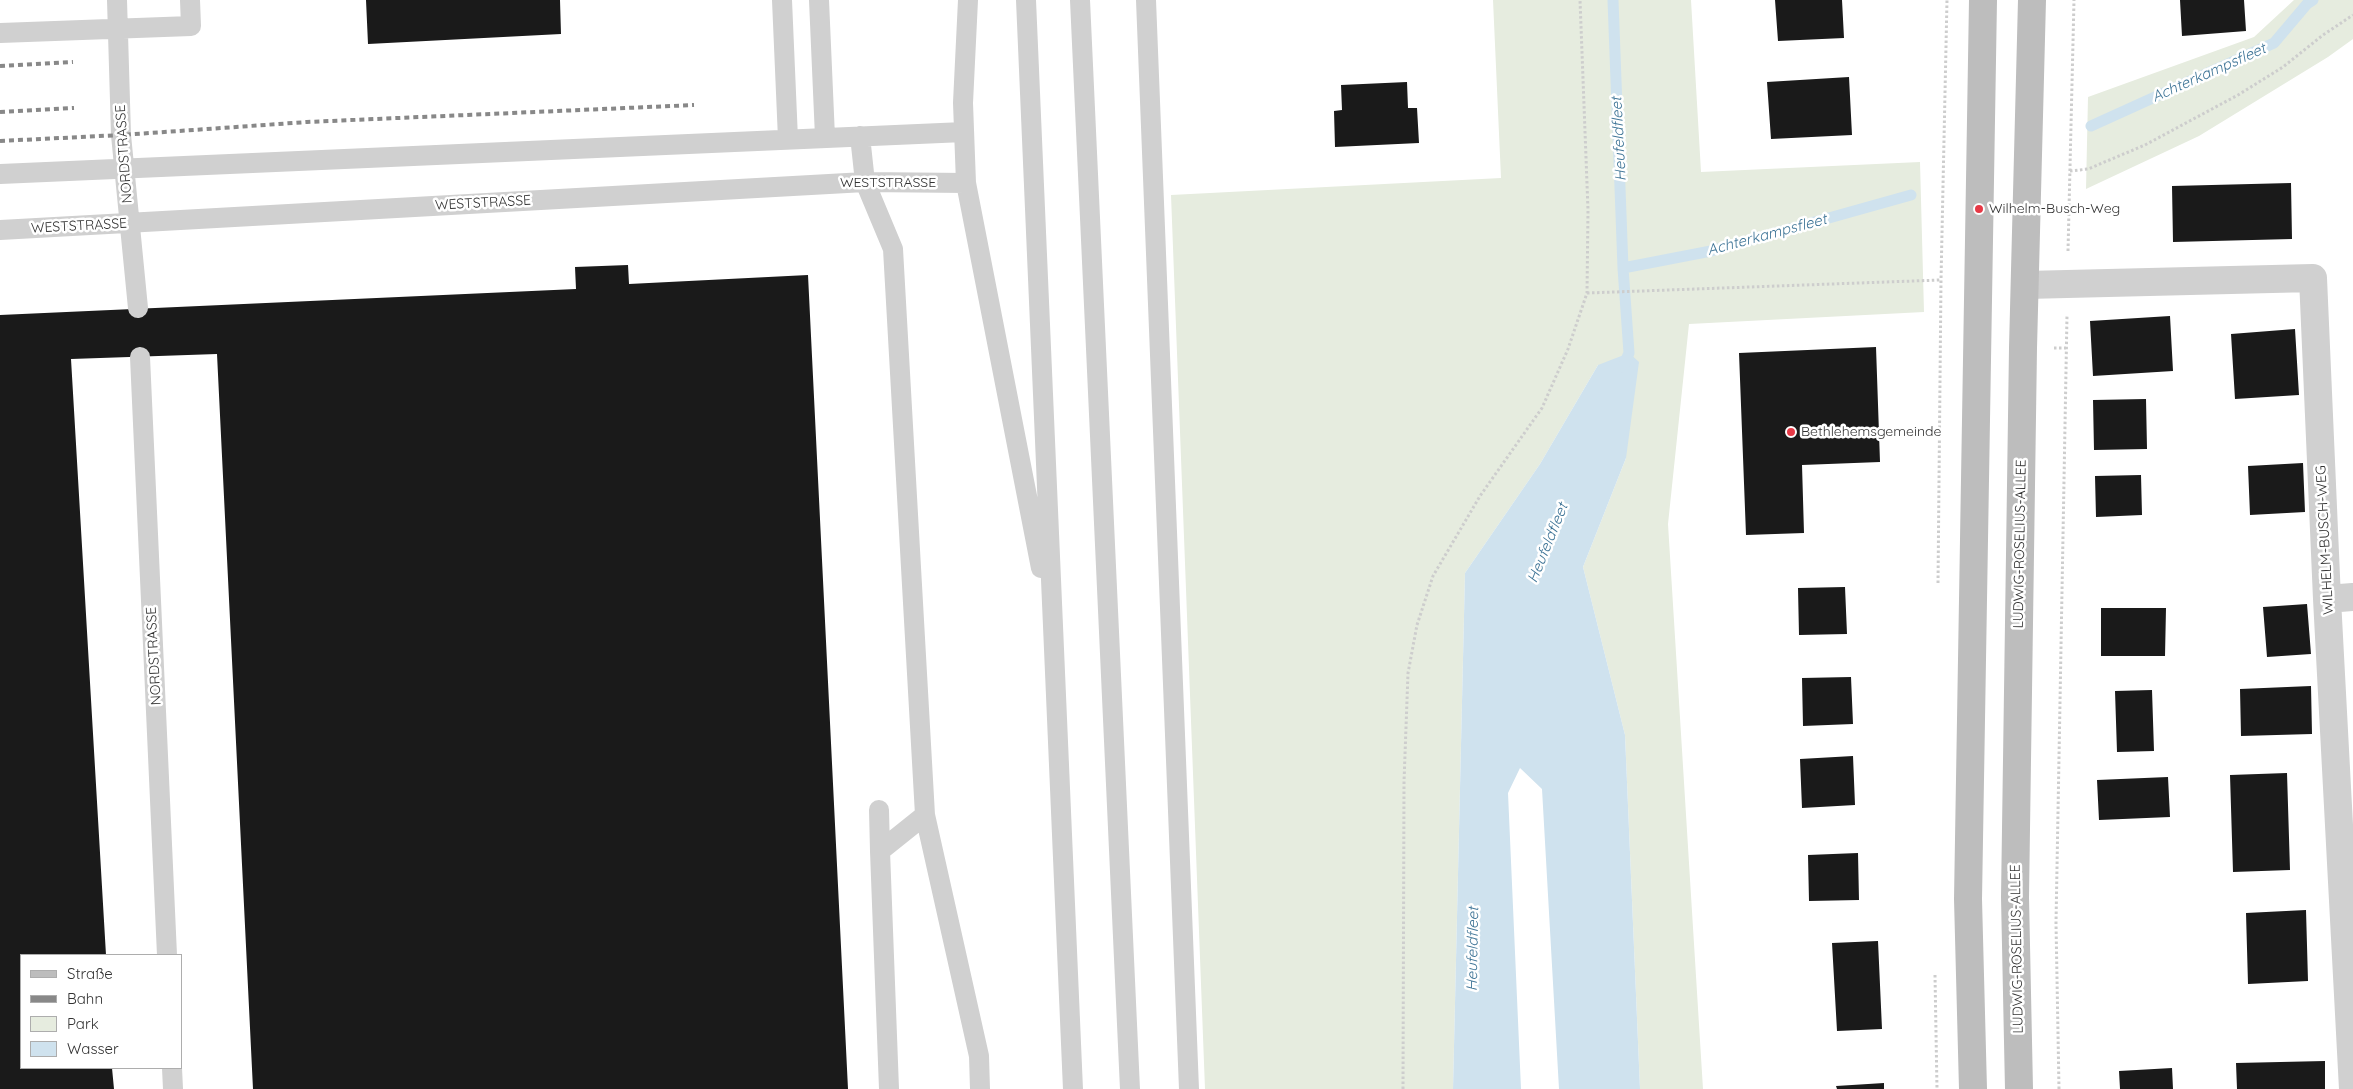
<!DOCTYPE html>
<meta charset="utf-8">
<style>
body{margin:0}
#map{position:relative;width:2353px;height:1089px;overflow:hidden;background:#fff;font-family:Quicksand,sans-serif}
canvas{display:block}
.legend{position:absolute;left:20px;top:954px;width:162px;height:115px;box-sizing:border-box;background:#fff;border:1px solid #adadad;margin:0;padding:6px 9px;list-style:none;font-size:15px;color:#333}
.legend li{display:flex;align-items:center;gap:10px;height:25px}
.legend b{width:25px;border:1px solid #adadad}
</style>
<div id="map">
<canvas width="2353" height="1089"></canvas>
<ul class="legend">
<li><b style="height:6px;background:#bdbdbd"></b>Straße</li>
<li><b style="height:6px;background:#888"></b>Bahn</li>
<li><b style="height:14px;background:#e6ecdf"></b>Park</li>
<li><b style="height:14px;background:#cfe2ee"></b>Wasser</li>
</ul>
</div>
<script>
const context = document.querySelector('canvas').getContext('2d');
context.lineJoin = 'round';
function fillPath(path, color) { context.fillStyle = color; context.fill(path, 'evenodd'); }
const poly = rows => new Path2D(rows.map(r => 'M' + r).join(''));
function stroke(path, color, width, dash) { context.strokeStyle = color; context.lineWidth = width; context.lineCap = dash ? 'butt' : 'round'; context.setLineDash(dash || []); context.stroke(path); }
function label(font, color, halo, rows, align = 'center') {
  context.font = font + ' Quicksand,sans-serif'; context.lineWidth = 5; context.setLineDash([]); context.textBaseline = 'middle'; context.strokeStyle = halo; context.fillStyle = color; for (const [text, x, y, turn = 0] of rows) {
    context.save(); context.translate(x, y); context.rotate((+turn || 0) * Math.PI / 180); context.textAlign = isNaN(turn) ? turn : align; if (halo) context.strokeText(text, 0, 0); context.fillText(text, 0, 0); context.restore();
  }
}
fillPath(poly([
 [1493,0,1691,0,1701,172,1920,162,1924,312,1689,324,1668,524,1703,1089,1640,1089,1625,735,1583,567,1626,458,1598,365,1540,464,1465,573,1453,1089,1205,1089,1171,195,1501,178],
 [2294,0,2353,0,2353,39,2328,57,2199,136,2086,189,2088,97,2254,37]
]), '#e6ecdf');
fillPath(poly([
 [1629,353,1639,362,1626,458,1583,567,1625,735,1640,1089,1559,1089,1542,789,1520,768,1508,793,1521,1089,1453,1089,1465,573,1540,464,1598,365]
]), '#cfe2ee');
stroke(poly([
 [1613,0,1623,268,1629,353,1623,367],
 [2091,126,2274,43,2307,4,2313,0],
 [1623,268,1711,251,1911,195]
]), '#cfe2ee', 11);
fillPath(poly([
 [366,0,560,0,561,34,368,44],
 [1775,0,1842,0,1844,38,1778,41],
 [2180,0,2244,0,2246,31,2182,36],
 [1849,77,1852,135,1771,139,1767,82],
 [1407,82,1408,108,1417,108,1419,143,1335,147,1334,111,1342,110,1341,85],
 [2291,183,2292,239,2173,242,2172,186],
 [628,265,629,284,808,275,848,1089,253,1089,217,354,71,359,106,955,21,955,21,1068,112,1068,114,1089,0,1089,0,315,576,289,575,267],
 [2170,316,2173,371,2093,376,2090,321],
 [2295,329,2299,395,2235,399,2231,334],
 [1876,347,1880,462,1802,465,1804,533,1746,535,1739,353],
 [2146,399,2147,449,2094,450,2093,400],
 [2303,463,2305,512,2250,515,2248,466],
 [2141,475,2142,515,2096,517,2095,476],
 [1845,587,1847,634,1799,635,1798,588],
 [2307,604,2311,654,2267,657,2263,607],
 [2101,608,2166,608,2165,656,2101,656],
 [1851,677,1853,724,1803,726,1802,678],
 [2311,686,2312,734,2241,736,2240,689],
 [2152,690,2154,751,2117,752,2115,691],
 [1853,756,1855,805,1802,808,1800,759],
 [2287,773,2290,870,2233,872,2230,775],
 [2168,777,2170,817,2099,820,2097,780],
 [1858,853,1859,900,1809,901,1808,855],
 [2306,910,2308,981,2248,984,2246,913],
 [1878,941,1882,1029,1837,1031,1832,943],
 [2325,1061,2325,1089,2237,1089,2236,1063],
 [2172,1068,2173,1089,2120,1089,2119,1071],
 [1884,1083,1884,1089,1837,1089,1836,1086]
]), '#1a1a1a');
stroke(poly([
 [2070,171,2088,169,2145,145,2238,95,2283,67,2323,35,2353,15],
 [2068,251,2074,0],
 [1587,293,1940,280],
 [2054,348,2066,348],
 [1938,583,1941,280,1947,0],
 [1935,975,1937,1089],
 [1403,1089,1404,782,1408,673,1417,625,1433,576,1480,496,1542,408,1568,349,1587,293,1588,210,1580,0],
 [2059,1089,2056,923,2067,315]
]), '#cdcdcd', 3, [2.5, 2.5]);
stroke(poly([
 [117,0,121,135,138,308],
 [782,0,788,139],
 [819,0,825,137],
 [968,0,963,103,966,183,1041,568],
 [1026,0,1073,1089],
 [1080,0,1130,1089],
 [1146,0,1189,1089],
 [0,33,191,26,190,0],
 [860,136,865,182,893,249,925,815,979,1056,980,1089],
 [0,174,964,132],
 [0,230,865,182,966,183],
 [140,357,167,955],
 [879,810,880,851],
 [172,1068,173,1089],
 [889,1089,880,851,925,815]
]), '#d0d0d0', 20);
stroke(poly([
 [2026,285,2313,278,2327,599,2353,1089],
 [2327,599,2353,597]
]), '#d0d0d0', 28);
stroke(poly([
 [1973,1089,1968,899,1983,0],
 [2019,1089,2015,897,2023,348,2032,0]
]), '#bdbdbd', 28);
stroke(poly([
 [0,66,73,62],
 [0,112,74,108],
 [0,141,121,135,307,122,694,105]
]), '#888', 4, [5, 4]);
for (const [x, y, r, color] of [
 [1979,209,5,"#e63946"],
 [1791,432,5,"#e63946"]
]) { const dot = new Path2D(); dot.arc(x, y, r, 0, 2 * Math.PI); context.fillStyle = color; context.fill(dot); stroke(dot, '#fff', 2); }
label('14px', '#333', '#fff', [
 ["NORDSTRASSE",124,154,-94],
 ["WESTSTRASSE",888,183],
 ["WESTSTRASSE",483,203,-3],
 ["WESTSTRASSE",79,226,-3],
 ["WILHELM-BUSCH-WEG",2325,540,-93],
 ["LUDWIG-ROSELIUS-ALLEE",2020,544,-89],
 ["NORDSTRASSE",154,656,-93],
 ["LUDWIG-ROSELIUS-ALLEE",2017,949,-91]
]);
label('14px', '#333', '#fff', [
 ["Wilhelm-Busch-Weg",1989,209],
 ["Bethlehemsgemeinde",1801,432]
], 'left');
label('italic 15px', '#3f7597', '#fff', [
 ["Achterkampsfleet",2209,73,-24],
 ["Heufeldfleet",1619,139,-93],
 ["Achterkampsfleet",1767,235,-15],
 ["Heufeldfleet",1548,543,-68],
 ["Heufeldfleet",1473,949,-89]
]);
</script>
